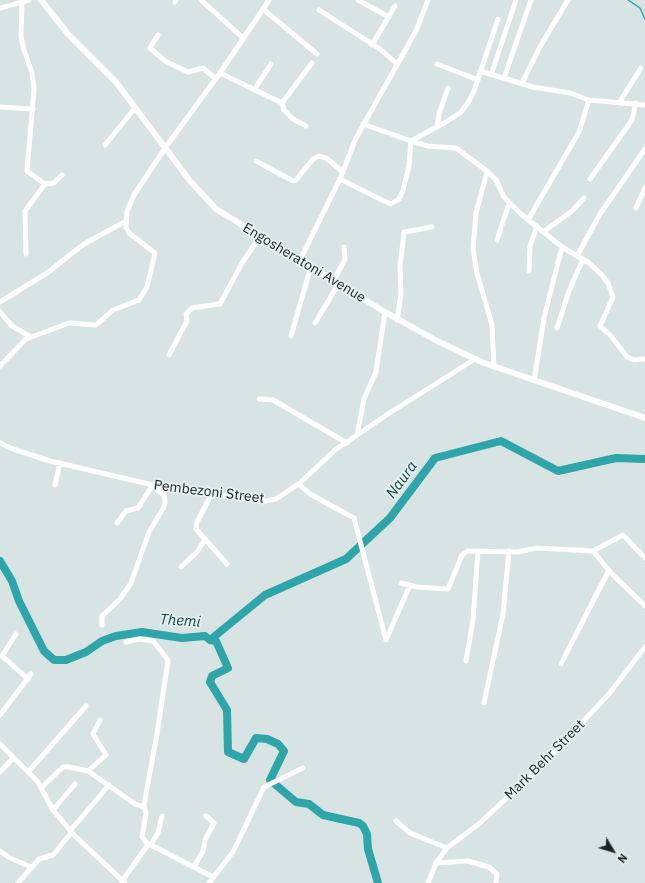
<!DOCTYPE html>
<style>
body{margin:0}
#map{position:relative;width:645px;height:883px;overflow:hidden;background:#d8e3e3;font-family:"IBM Plex Sans",sans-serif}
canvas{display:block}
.north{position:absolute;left:593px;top:831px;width:40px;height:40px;-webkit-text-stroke:3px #e5f0f0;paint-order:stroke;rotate:128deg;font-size:11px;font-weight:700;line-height:16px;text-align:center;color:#1e2222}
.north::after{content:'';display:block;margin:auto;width:14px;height:18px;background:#1e2222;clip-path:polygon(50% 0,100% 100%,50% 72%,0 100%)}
</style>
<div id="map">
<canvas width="645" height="883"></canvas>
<div class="north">N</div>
</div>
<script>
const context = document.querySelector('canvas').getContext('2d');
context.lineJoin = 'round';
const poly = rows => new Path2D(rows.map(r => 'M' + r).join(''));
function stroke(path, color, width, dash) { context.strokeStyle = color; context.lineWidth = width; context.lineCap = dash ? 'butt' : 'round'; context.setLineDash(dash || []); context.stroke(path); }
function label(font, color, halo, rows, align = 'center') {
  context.font = font + ' "IBM Plex Sans",sans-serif'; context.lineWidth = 3.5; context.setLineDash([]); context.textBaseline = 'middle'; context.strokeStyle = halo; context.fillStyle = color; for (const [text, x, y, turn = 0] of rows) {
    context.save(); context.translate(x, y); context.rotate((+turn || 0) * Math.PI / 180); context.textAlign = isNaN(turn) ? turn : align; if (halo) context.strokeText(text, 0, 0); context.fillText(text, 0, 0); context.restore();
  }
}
stroke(poly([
 [628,0,640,8,645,19]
]), '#2da5a9', 1.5);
stroke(poly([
 [0,561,12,581,19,601,44,651,54,660,66,660,86,652,102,641,116,636,142,632,182,638,205,636,210,640,216,641,228,668,212,676,210,682,227,710,228,752,244,759,256,738,267,739,278,744,284,751,270,780,296,802,309,804,323,815,359,823,363,826,367,834,368,849,378,883],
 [210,640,265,595,346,559,390,518,435,458,501,441,558,471,616,458,645,459]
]), '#2da5a9', 8);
stroke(poly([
 [201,0,243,38],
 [358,0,389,17],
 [175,2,176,0],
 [22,3,21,37,24,50,32,73,34,89,27,171,45,184],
 [0,8,29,0],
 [263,9,317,54],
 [319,10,380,49,397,64],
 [158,35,150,48,165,61,188,72,203,68,216,79],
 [372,45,395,6],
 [437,64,478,80],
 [480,71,533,87,570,93,589,100,645,105],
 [220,73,282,103],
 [491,75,516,0],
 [504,78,531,0],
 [522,83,541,45,568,0],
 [254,90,271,64],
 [619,103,641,68],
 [0,107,33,109],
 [363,124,411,141,428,146,456,148,487,171,496,180,504,197,521,214,562,247,589,263,602,275,608,283,613,297,600,326,611,336,627,357,634,360,645,359],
 [306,126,293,119,284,110,282,103,312,63],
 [437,127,439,114,448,88],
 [105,145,135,108],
 [256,161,293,181,296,180,313,159,319,156,326,158,343,172],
 [487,172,476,213,473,249,477,273,492,325,494,367],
 [340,179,386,202,391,204,399,199,403,190,409,166,411,141,446,122,460,113,468,103,474,91,498,19],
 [590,179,632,120,636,103],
 [636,208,645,188],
 [528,220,579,132,589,100],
 [543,232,572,211,584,198],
 [497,240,509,203],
 [26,254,25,211,45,184,54,183,62,175],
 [577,256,600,214,645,149],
 [300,260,340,179,356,138,416,31,428,0],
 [529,271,530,246,537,226],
 [334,280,345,259,344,247],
 [0,302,47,273,84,244,126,221],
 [0,312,12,326,31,337],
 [397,320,401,294,400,267,404,232,432,227],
 [315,323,339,283],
 [557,328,569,291,583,259],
 [291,336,311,266],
 [169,355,187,321,186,314,192,308,220,304,242,263,261,235],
 [0,366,26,339,69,323,96,325,113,310,139,300,147,287,155,253,129,233,126,227,127,211,134,195,165,148,220,73,269,0],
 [534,381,544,318,562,247],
 [259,399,273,400,347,443],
 [357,435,364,399,376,372,385,312],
 [0,443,13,449,50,461,149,484,238,498,265,501,276,499,300,483,335,450,388,414,475,359],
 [299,484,310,494,354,518,386,640],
 [55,485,60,463],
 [211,495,197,522,196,529,227,564],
 [117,523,126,511,138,508,152,486],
 [593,551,611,573,645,606],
 [181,567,197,552,205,539],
 [401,583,417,587,448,589,462,555,468,551,517,552,537,548,593,551,623,535,645,558],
 [102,625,102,616,120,599,131,583,149,532,164,507,165,502,164,495,153,487],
 [16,634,2,656,28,679],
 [386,640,410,585],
 [466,661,473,620,478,551],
 [561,664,609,570],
 [484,703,503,614,509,551],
 [0,715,31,674],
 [0,744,38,782,53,810,74,835,125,883],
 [29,771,86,706],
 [88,771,106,755,93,734,100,720],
 [0,772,13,758],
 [41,788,63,767,69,767,88,771,135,804,144,807],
 [53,810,75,784],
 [396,821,410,833,447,848],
 [70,831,109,785],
 [147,843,213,877],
 [151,844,158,833,162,816],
 [0,851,10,858,31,867],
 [436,863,468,861,489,867,497,874,496,883],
 [194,867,203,851,205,840,214,823,206,816],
 [122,881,147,846,147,843,142,837,146,813,144,805,157,734,168,660,153,641,139,639,126,642],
 [18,883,39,859,53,855,71,833],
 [209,883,233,852,264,787,303,768],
 [428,883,436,863,447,848,480,823,542,765,609,694,645,647]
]), '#fff', 5);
stroke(poly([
 [41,0,68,34,116,82,190,181,216,209,385,312,439,342,484,363,645,418]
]), '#fff', 6);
label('14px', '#1e2222', '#e5f0f0', [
 ["Engosheratoni Avenue",304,263,31],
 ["Pembezoni Street",209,492,7],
 ["Mark Behr Street",545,760,-45]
]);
label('italic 15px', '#104345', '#e5f0f0', [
 ["Naura",402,480,-54],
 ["Themi",180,621,4]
]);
</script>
